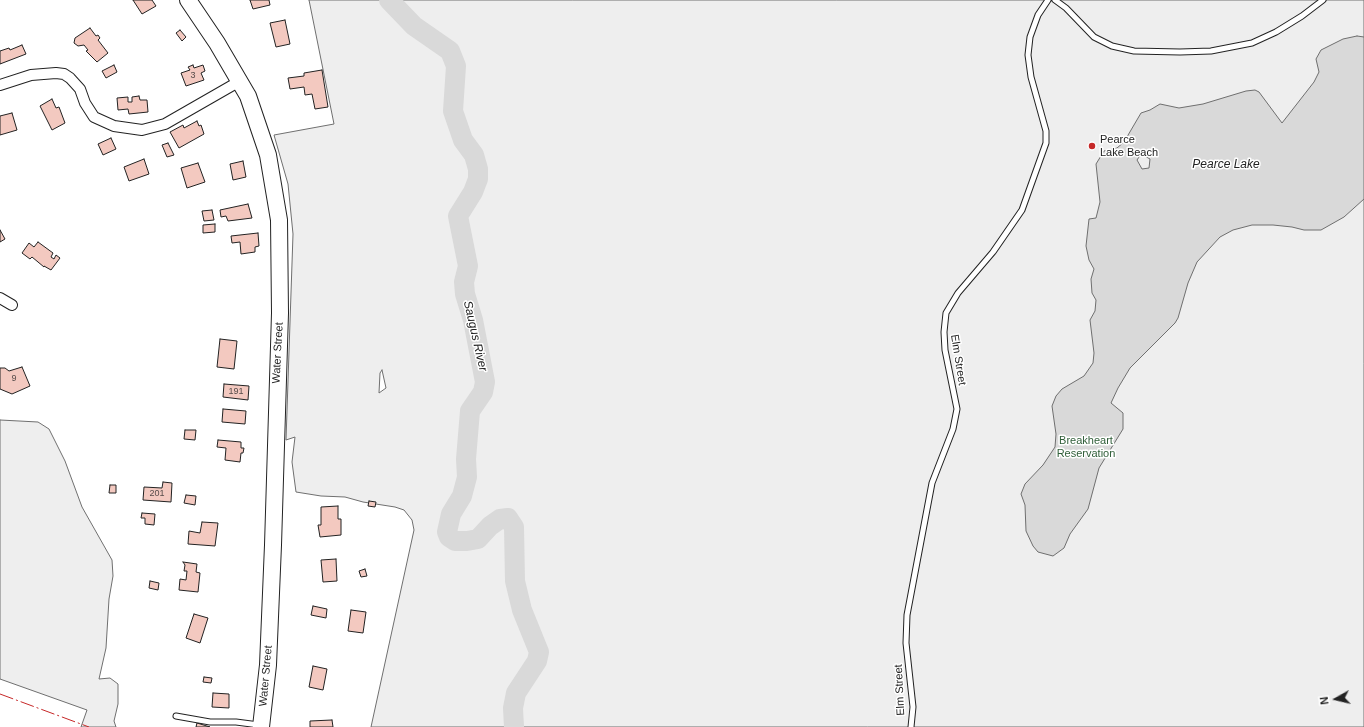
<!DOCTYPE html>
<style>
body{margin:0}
#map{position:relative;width:1364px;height:727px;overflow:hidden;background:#fff;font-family:Arial,sans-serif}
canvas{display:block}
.north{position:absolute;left:1316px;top:679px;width:40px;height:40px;-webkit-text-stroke:3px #fff;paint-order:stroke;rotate:262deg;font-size:11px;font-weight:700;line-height:16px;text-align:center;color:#222}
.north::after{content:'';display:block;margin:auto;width:14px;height:18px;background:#222;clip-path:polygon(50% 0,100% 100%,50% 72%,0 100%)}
</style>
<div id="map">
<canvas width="1364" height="727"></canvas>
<div class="north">N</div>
</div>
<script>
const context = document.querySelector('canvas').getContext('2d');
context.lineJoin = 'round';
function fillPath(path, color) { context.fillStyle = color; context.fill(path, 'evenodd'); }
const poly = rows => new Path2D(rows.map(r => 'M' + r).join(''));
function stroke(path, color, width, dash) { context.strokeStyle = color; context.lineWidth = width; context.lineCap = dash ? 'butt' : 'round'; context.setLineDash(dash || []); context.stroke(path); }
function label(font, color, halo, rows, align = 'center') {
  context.font = font + ' Arial,sans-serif'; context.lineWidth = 3; context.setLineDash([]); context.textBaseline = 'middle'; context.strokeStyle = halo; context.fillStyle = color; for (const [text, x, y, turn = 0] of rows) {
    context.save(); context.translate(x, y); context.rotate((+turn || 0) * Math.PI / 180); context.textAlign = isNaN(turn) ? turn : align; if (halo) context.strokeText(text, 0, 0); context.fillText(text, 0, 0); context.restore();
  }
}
const green = poly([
 [309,0,1364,0,1364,727,371,727,414,530,412,520,404,510,395,507,363,502,345,497,321,496,296,492,292,462,295,437,286,440,293,234,288,184,274,135,334,124,309,0],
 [382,370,386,388,379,393,380,373,382,370],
 [0,420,38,422,49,429,65,461,82,507,112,560,113,576,109,599,106,648,99,679,110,678,118,684,118,704,114,721,116,727,81,727,87,710,0,679,0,420]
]);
fillPath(green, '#eee');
stroke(green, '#6f6f6f', 1);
const water = poly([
 [1357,36,1364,37,1364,199,1344,217,1321,230,1304,230,1292,227,1273,225,1252,225,1233,230,1220,237,1197,262,1188,283,1178,318,1175,323,1130,368,1118,388,1111,403,1123,413,1123,429,1099,468,1088,509,1070,534,1064,548,1053,556,1038,552,1033,546,1026,531,1025,505,1021,494,1025,484,1043,465,1055,447,1056,434,1052,406,1056,396,1062,389,1084,376,1093,363,1094,353,1090,320,1095,311,1096,300,1092,293,1091,279,1094,269,1089,260,1086,246,1089,219,1096,218,1100,202,1096,164,1104,151,1117,148,1124,142,1141,113,1150,110,1160,104,1179,108,1203,104,1246,91,1255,90,1259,92,1282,123,1314,82,1319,72,1316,59,1321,50,1343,39,1357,36],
 [1141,154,1150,159,1149,168,1142,169,1137,160,1141,154]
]);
fillPath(water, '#d9d9d9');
stroke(water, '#6f6f6f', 1);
stroke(poly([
 [389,0,414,26,450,51,456,66,453,111,463,140,474,155,478,169,478,179,473,192,458,216,468,266,464,282,465,294,473,320,485,382,483,392,470,411,466,459,467,477,462,496,451,514,447,532,449,537,455,541,467,541,478,539,490,526,500,519,508,518,514,527,515,581,522,610,539,652,537,661,516,693,513,708,514,727]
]), '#d9d9d9', 20);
const building = poly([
 [133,0,152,0,156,6,142,14,133,0],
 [250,0,269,0,270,5,253,9,250,0],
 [285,20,290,44,276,47,270,23,285,20],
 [90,28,96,36,98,35,100,38,98,40,108,53,97,62,86,51,88,50,84,45,78,46,74,43,75,38,90,28],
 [180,30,186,37,182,41,176,33,180,30],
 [22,45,26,54,0,64,0,51,9,48,10,50,22,45],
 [114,65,117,72,106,78,102,71,114,65],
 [193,65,194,68,203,65,205,71,201,73,204,80,186,86,181,73,190,70,188,67,193,65],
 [322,70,328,107,315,109,312,94,305,95,304,87,290,89,288,78,304,76,304,73,322,70],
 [139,96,140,100,147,100,148,112,129,114,128,109,118,110,117,98,128,97,128,102,132,102,132,97,139,96],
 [52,99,56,108,59,107,65,123,52,130,40,106,52,99],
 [12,113,17,130,0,135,0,116,12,113],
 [197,121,199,126,201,125,204,134,179,148,170,132,183,125,184,128,197,121],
 [111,138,116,149,103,155,98,144,111,138],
 [168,143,174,155,167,157,162,145,168,143],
 [144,159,149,174,129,181,124,167,144,159],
 [243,161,246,177,233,180,230,164,243,161],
 [198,163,205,182,187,188,181,168,198,163],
 [248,204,252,218,228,221,226,216,221,217,220,210,248,204],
 [212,210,214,220,204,221,202,211,212,210],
 [215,224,215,232,203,233,203,225,215,224],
 [0,230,5,239,0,242,0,230],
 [258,233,259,246,255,247,255,252,241,254,240,242,232,243,231,236,258,233],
 [38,242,53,253,51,257,54,259,56,255,60,258,51,270,44,266,44,267,32,257,30,259,22,253,29,243,34,247,38,242],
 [220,339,237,341,234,369,217,367,220,339],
 [22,367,30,386,12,394,0,389,0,368,5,368,9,371,22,367],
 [224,384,249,386,248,400,223,397,224,384],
 [223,409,246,411,245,424,222,422,223,409],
 [185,430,196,430,195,440,184,439,185,430],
 [218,440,241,442,241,448,244,448,243,453,241,453,240,462,225,460,226,448,217,447,218,440],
 [163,482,172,483,171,502,143,500,144,487,162,488,163,482],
 [110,485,116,485,116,493,109,493,110,485],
 [186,495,196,496,195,505,184,503,186,495],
 [369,501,376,502,375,507,368,506,369,501],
 [338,506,338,519,341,519,341,535,320,537,318,525,321,525,321,507,338,506],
 [142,513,155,514,154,525,145,524,145,518,141,518,142,513],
 [202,522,218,523,215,546,188,544,189,531,200,533,202,522],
 [336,559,337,581,323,582,321,560,336,559],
 [183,562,197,564,196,572,200,573,198,592,179,590,180,579,186,580,187,571,184,571,185,565,183,562],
 [365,569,367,576,361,577,359,571,365,569],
 [150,581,159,583,158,590,149,588,150,581],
 [313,606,327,609,326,618,311,615,313,606],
 [351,610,366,612,363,633,348,631,351,610],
 [194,614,208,618,200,643,186,638,194,614],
 [313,666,327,669,323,690,309,687,313,666],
 [204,677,212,678,211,683,203,682,204,677],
 [213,693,229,694,229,708,212,707,213,693],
 [332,720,333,727,310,727,310,721,332,720],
 [197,723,210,727,196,727,197,723]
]);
fillPath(building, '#f3c9c0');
stroke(building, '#222', 1);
const lane = poly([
 [1055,0,1066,8,1094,37,1112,46,1134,51,1180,52,1211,51,1252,43,1276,32,1302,16,1323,0],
 [176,716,210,722,236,722,259,725],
 [911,727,913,707,906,643,907,615,932,483,953,429,957,409,945,350,944,332,946,313,958,293,993,252,1022,210,1046,143,1046,131,1031,77,1028,55,1030,37,1038,15,1048,0]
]);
const street = poly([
 [0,85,31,75,56,73,64,74,70,78,80,89,85,103,94,117,114,126,142,130,165,124,240,81],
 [0,298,12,305]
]);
const primary = poly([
 [188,0,217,43,248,96,268,155,279,220,280,313,273,545,268,665,261,727]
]);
stroke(lane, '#222', 7);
stroke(street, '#222', 12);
stroke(primary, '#222', 18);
stroke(lane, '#fff', 5);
stroke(street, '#fff', 10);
stroke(primary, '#fff', 16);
stroke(poly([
 [0,694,89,727]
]), '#c62828', 1, [14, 3, 2, 3]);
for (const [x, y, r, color] of [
 [1092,146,4,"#c62828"]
]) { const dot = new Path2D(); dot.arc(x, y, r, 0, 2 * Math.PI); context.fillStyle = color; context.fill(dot); stroke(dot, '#fff', 1.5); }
label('9px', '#564c4a', null, [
 ["3",193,76],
 ["9",14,379],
 ["191",236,392],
 ["201",157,494]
]);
label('11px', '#222', '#fff', [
 ["Pearce",1100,140],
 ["Lake Beach",1100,153]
], 'left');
label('11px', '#222', '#fff', [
 ["Water Street",278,353,-87],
 ["Elm Street",958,360,81],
 ["Water Street",266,676,-85],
 ["Elm Street",900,690,-93]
]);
label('11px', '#2f5e38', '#fff', [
 ["Breakheart",1086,441],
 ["Reservation",1086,454]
]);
label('italic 12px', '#222', '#fff', [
 ["Pearce Lake",1226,165],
 ["Saugus River",475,336,77]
]);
</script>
